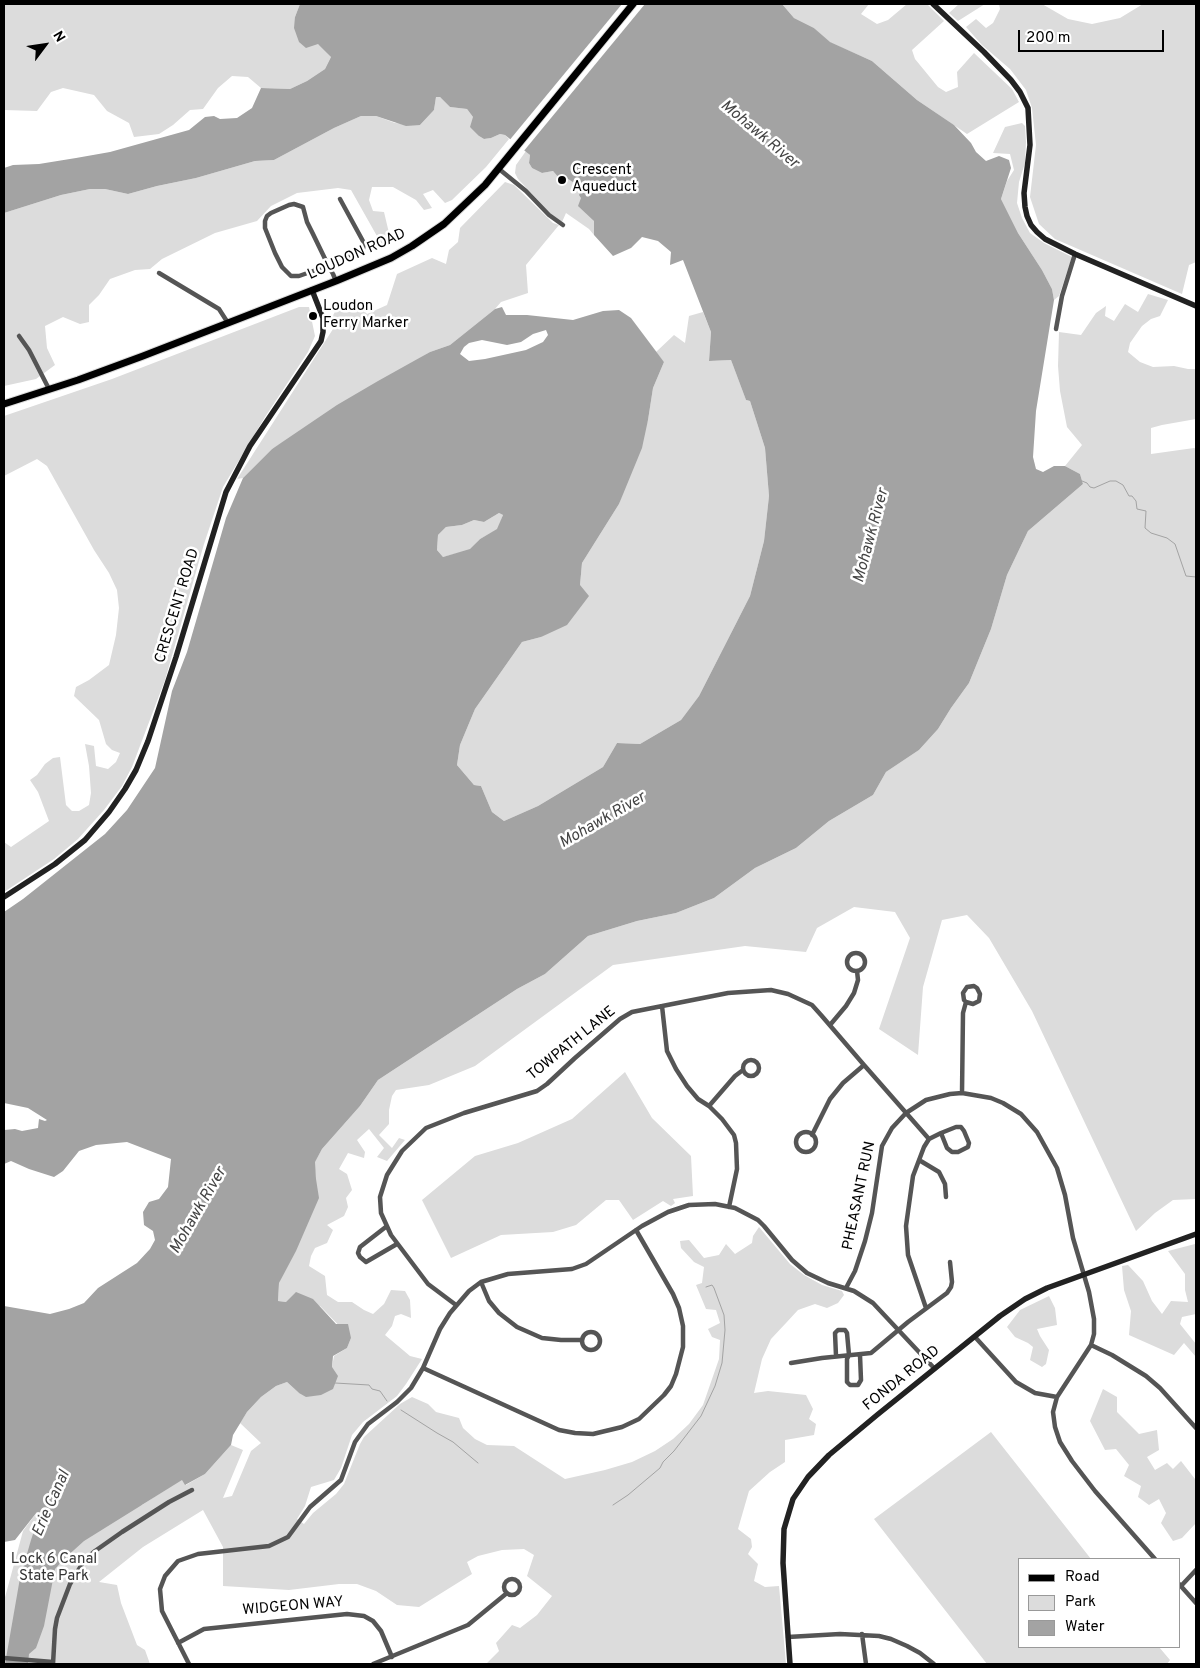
<!DOCTYPE html>
<style>
body{margin:0}
#map{position:relative;width:1200px;height:1668px;overflow:hidden;background:#fff;font-family:Overpass,sans-serif}
canvas{display:block}
.frame{position:absolute;inset:0;border:5px solid #000;pointer-events:none}
.legend{position:absolute;left:1018px;top:1558px;width:162px;height:90px;box-sizing:border-box;background:#fff;border:1px solid #999;margin:0;padding:6px 9px;list-style:none;font-size:15px;color:#000}
.legend li{display:flex;align-items:center;gap:10px;height:25px}
.legend b{width:25px;border:1px solid #999}
.north{position:absolute;left:20px;top:20px;width:50px;height:50px;-webkit-text-stroke:4px #fff;paint-order:stroke;rotate:59deg;font-size:14px;font-weight:700;line-height:20px;text-align:center;color:#000}
.north::after{content:'';display:block;margin:auto;width:18px;height:22px;background:#000;clip-path:polygon(50% 0,100% 100%,50% 72%,0 100%)}
.scale{position:absolute;left:1018px;top:30px;width:146px;height:22px;box-sizing:border-box;border:2px solid #000;border-top:0;padding-left:6px;font-size:15px;line-height:18px;white-space:nowrap;color:#000;-webkit-text-stroke:4px #fff;paint-order:stroke}
</style>
<div id="map">
<canvas width="1200" height="1668"></canvas>
<div class="frame"></div>
<ul class="legend">
<li><b style="height:6px;background:#000"></b>Road</li>
<li><b style="height:14px;background:#dcdcdc"></b>Park</li>
<li><b style="height:14px;background:#a3a3a3"></b>Water</li>
</ul>
<div class="north">N</div>
<div class="scale">200 m</div>
</div>
<script>
const context = document.querySelector('canvas').getContext('2d');
context.lineJoin = 'round';
function fillPath(path, color) { context.fillStyle = color; context.fill(path, 'evenodd'); }
const poly = rows => new Path2D(rows.map(r => 'M' + r).join(''));
function stroke(path, color, width, dash) { context.strokeStyle = color; context.lineWidth = width; context.lineCap = dash ? 'butt' : 'round'; context.setLineDash(dash || []); context.stroke(path); }
function label(font, color, halo, rows, align = 'center') {
  context.font = font + ' Overpass,sans-serif'; context.lineWidth = 5; context.setLineDash([]); context.textBaseline = 'middle'; context.strokeStyle = halo; context.fillStyle = color; for (const [text, x, y, turn = 0] of rows) {
    context.save(); context.translate(x, y); context.rotate((+turn || 0) * Math.PI / 180); context.textAlign = isNaN(turn) ? turn : align; if (halo) context.strokeText(text, 0, 0); context.fillText(text, 0, 0); context.restore();
  }
}
fillPath(poly([
 [4,4,300,4,295,17,331,57,325,69,307,81,290,89,261,88,248,77,232,76,218,88,203,109,190,110,173,125,159,134,134,137,129,123,107,111,94,95,63,88,51,92,37,111,4,110],
 [782,4,869,4,861,14,877,24,888,20,907,4,927,4,944,21,912,50,915,59,938,87,946,92,958,87,957,72,974,53,1012,89,1019,102,967,134,917,100,872,61,829,42,814,28,794,18],
 [959,4,985,4,958,21,949,13],
 [999,4,1042,4,1068,19,1092,24,1120,18,1143,4,1196,4,1196,262,1189,265,1182,294,1055,239,1039,224,1030,197,1036,145,1032,108,1026,90,1010,69,982,45,966,27,976,19,986,28,993,23,1000,9],
 [436,97,440,97,450,107,467,109,473,117,479,136,484,139,491,138,500,134,505,135,509,139,486,167,452,200,445,203,433,190,423,194,432,208,424,210,416,200,393,187,372,187,369,200,373,211,384,212,389,233,382,245,351,190,338,188,297,193,271,206,257,221,215,233,162,259,150,269,135,270,110,279,99,295,89,305,89,322,80,324,63,317,45,326,47,348,55,365,36,379,4,386,4,213,61,195,90,189,105,189,128,194,157,186,196,178,255,161,274,160,334,128,361,116,376,116,395,123,420,125,434,110],
 [1022,123,1025,126,1026,142,1025,163,1019,182,1017,203,1022,218,1030,233,1044,243,1072,257,1059,296,1054,300,1052,289,1042,270,1018,233,1001,199,1007,181,1014,170,1010,154,993,153,1005,127],
 [526,151,530,155,529,163,532,168,542,173,553,171,559,178,562,175,583,188,581,198,594,221,594,235,589,229,566,213,562,222,554,217,518,179,515,173,516,165],
 [505,182,514,185,553,223,559,225,526,265,528,293,501,302,495,309,450,345,430,352,272,449,243,478,237,479,333,329,331,319,336,310,362,308,367,314,387,305,397,274,432,258,446,264,449,250,458,242,460,228],
 [1148,294,1168,300,1160,316,1151,319,1142,326,1130,343,1128,352,1140,362,1153,367,1174,366,1188,369,1196,369,1196,419,1162,425,1151,428,1151,454,1194,448,1196,449,1196,1199,1173,1200,1155,1213,1136,1231,1032,1011,989,938,967,915,942,920,923,987,918,1055,879,1029,910,938,895,912,854,907,817,928,806,952,745,946,613,965,475,1066,429,1085,396,1090,392,1096,389,1110,389,1124,379,1135,392,1148,399,1138,405,1140,387,1161,377,1157,384,1148,369,1129,357,1140,365,1152,364,1158,348,1153,339,1169,347,1174,352,1190,346,1198,348,1207,344,1216,327,1225,333,1230,327,1243,315,1248,311,1256,309,1266,325,1276,327,1295,338,1302,352,1302,364,1310,373,1314,384,1304,391,1290,405,1291,410,1300,411,1318,401,1314,395,1316,392,1326,385,1335,410,1356,422,1359,406,1384,397,1396,363,1422,352,1435,341,1468,334,1480,311,1487,305,1506,297,1519,304,1524,313,1513,336,1494,344,1484,360,1444,364,1437,400,1404,412,1397,428,1404,436,1412,459,1418,463,1428,475,1439,487,1445,514,1446,565,1479,605,1470,632,1462,655,1451,673,1439,689,1424,703,1405,719,1359,720,1340,712,1337,708,1329,720,1323,716,1310,706,1309,696,1285,702,1283,704,1267,694,1262,681,1248,680,1241,689,1240,704,1258,719,1255,726,1244,735,1254,752,1243,753,1236,759,1227,790,1264,804,1275,822,1285,842,1291,844,1295,838,1303,827,1308,815,1304,798,1310,786,1323,771,1339,762,1359,754,1393,768,1391,806,1395,813,1409,809,1419,816,1424,814,1435,785,1440,785,1462,770,1472,749,1491,738,1529,751,1539,752,1547,748,1554,758,1564,754,1581,765,1587,779,1586,786,1664,486,1664,499,1651,496,1643,512,1625,520,1628,537,1615,552,1596,527,1576,534,1555,524,1549,502,1550,478,1556,467,1562,472,1574,419,1607,397,1605,376,1591,357,1584,339,1584,289,1590,223,1586,223,1547,203,1510,143,1547,99,1582,117,1585,121,1603,137,1645,145,1650,150,1664,4,1664,4,1601,23,1531,37,1512,142,1505,182,1479,186,1485,205,1474,231,1445,243,1450,223,1498,232,1496,251,1451,261,1443,240,1423,247,1412,261,1397,276,1386,287,1382,299,1393,332,1367,334,1356,347,1348,351,1338,320,1306,278,1301,279,1283,316,1179,314,1163,322,1149,360,1106,378,1080,517,989,545,974,588,936,637,921,676,913,714,898,755,868,796,848,829,821,873,795,886,772,919,750,938,729,951,708,969,683,991,629,1007,575,1028,531,1083,484,1080,474,1065,466,1082,445,1067,427,1060,391,1058,366,1059,332,1081,335,1096,313,1106,306,1105,316,1114,321,1125,304,1138,312],
 [299,307,309,307,315,336,308,352,265,417,223,487,204,544,165,680,132,767,122,786,104,810,78,839,54,859,4,892,4,842,11,847,49,821,38,792,30,780,37,775,45,764,53,758,60,757,66,805,72,811,79,811,89,805,91,793,89,766,85,744,94,746,96,766,108,769,116,762,120,753,112,750,106,744,99,720,74,696,76,687,89,680,109,665,116,635,119,608,117,590,109,573,94,550,47,466,37,459,4,476,4,416,112,379],
 [703,312,711,332,709,361,731,360,746,400,750,401,765,448,769,496,764,541,750,596,699,696,681,720,640,744,617,743,603,767,538,806,504,821,492,812,481,786,474,785,457,765,460,745,475,709,522,642,541,637,580,585,582,563,619,504,648,420,653,388,664,362,656,352,674,335,685,343,689,316],
 [499,513,503,515,498,529,480,539,470,550,443,557,437,550,438,535,446,527,462,525,474,520,484,522],
 [625,1072,652,1118,691,1156,693,1196,673,1199,675,1203,671,1206,663,1201,633,1220,619,1200,606,1200,576,1225,553,1232,501,1235,451,1258,422,1200,475,1156,518,1143,572,1119],
 [1195,1244,1196,1314,1182,1317,1180,1324,1196,1344,1196,1357,1184,1343,1174,1355,1129,1335,1131,1311,1124,1290,1122,1266,1128,1265,1143,1281,1152,1301,1162,1314,1171,1301,1188,1302,1185,1290,1185,1274,1168,1251],
 [1049,1296,1055,1308,1057,1325,1037,1329,1040,1336,1049,1350,1046,1364,1042,1367,1030,1360,1033,1347,1028,1343,1015,1337,1007,1327,1020,1310],
 [1103,1389,1117,1397,1117,1412,1139,1434,1157,1430,1159,1450,1147,1457,1155,1470,1167,1463,1173,1469,1181,1461,1195,1479,1196,1523,1182,1538,1173,1541,1161,1523,1166,1513,1159,1499,1149,1505,1138,1497,1141,1486,1124,1476,1129,1465,1116,1449,1105,1450,1090,1421],
 [991,1432,1091,1559,1019,1559,1019,1647,1159,1647,1170,1660,1167,1664,987,1664,874,1519]
]), '#dcdcdc');
fillPath(poly([
 [300,4,782,4,794,18,814,28,830,42,872,61,917,100,954,125,971,143,976,152,986,161,999,156,1009,160,1011,168,1001,199,1018,233,1042,270,1052,289,1054,300,1036,411,1033,457,1036,469,1043,472,1054,466,1065,466,1080,474,1083,484,1028,531,1007,575,991,629,969,683,951,708,938,729,919,750,886,772,873,795,829,821,796,848,755,868,714,898,676,913,637,921,588,936,545,974,517,989,378,1080,360,1106,322,1149,315,1162,316,1179,319,1198,296,1251,279,1283,278,1301,286,1302,296,1292,313,1299,336,1324,348,1324,351,1338,347,1348,333,1356,332,1367,338,1376,333,1389,321,1395,306,1397,299,1393,287,1382,276,1386,261,1397,247,1412,233,1435,231,1445,205,1474,185,1485,182,1480,84,1541,64,1559,55,1569,44,1626,36,1648,29,1654,28,1664,5,1664,20,1578,31,1540,40,1513,37,1512,15,1540,4,1542,4,1306,50,1314,69,1309,84,1303,98,1288,137,1263,150,1249,155,1240,153,1231,144,1225,143,1212,149,1202,159,1199,168,1187,171,1159,127,1142,96,1145,79,1151,63,1171,54,1177,29,1169,11,1161,4,1164,4,1130,15,1129,22,1131,38,1128,39,1119,45,1121,47,1120,28,1108,4,1103,4,912,23,899,105,834,127,810,155,768,172,691,187,652,226,518,243,478,272,449,337,405,378,381,430,352,450,345,495,309,502,307,506,315,527,315,573,320,603,311,619,310,631,318,664,362,653,388,648,420,642,448,619,504,582,563,580,585,589,596,567,625,541,637,522,642,475,709,460,745,457,765,474,785,481,786,492,812,504,821,538,806,603,767,617,743,640,744,681,720,699,696,750,596,764,541,769,496,765,448,750,401,746,400,731,360,709,361,711,332,683,260,670,265,671,252,658,241,642,237,631,248,613,256,594,235,594,221,578,206,581,198,579,195,582,188,562,175,559,178,553,171,542,173,532,168,529,163,530,155,505,135,500,134,491,138,484,139,479,136,470,127,473,117,467,109,450,107,440,97,436,97,434,110,420,125,406,126,376,116,361,116,334,128,274,160,255,161,196,178,157,186,128,194,105,189,90,189,61,195,4,213,4,168,13,165,39,164,76,158,110,152,189,130,205,117,214,116,220,119,237,118,252,108,261,88,290,89,307,81,325,69,331,57,318,44,306,48,299,42,294,28,295,17],
 [546,330,548,335,543,342,526,350,485,359,469,361,460,354,464,347,469,343,482,340,507,345,521,342,533,334],
 [499,513,503,515,497,529,480,539,470,549,443,557,437,550,438,535,446,527,462,525,474,520,484,522]
]), '#a3a3a3');
fillPath(poly([
 [622,4,645,4,523,152,508,142]
]), '#fff');
stroke(poly([
 [1082,481,1087,483,1090,487,1094,488,1110,481,1116,481,1123,485,1129,496,1132,496,1136,501,1137,509,1146,511,1145,528,1151,533,1167,538,1175,544,1186,576,1196,577],
 [335,1383,369,1385,372,1389,380,1391,387,1401],
 [401,1410,437,1433,453,1442,478,1463],
 [613,1505,628,1495,660,1468,663,1462,674,1451,701,1416,715,1386,722,1363,725,1330,724,1315,714,1288,712,1285,706,1287]
]), '#a3a3a3', 1);
const primary = poly([
 [4,404,78,380,143,356,336,281,391,258,412,246,444,224,485,185,633,4]
]);
stroke(primary, '#dbdbdb', 9);
stroke(poly([
 [499,169,526,191,549,215,563,225],
 [159,273,219,309,228,323],
 [336,281,333,274,328,265,313,234,307,222,303,207,294,204,289,205,271,213,267,216,265,221,265,228,275,253,282,267,291,276,299,276,316,270,328,265,358,253,363,249,364,243,340,199],
 [1056,329,1062,296,1075,254],
 [19,336,29,350,49,389],
 '847 962a9 9 0 1 1 18 0a9 9 0 1 1-18 0Z',
 [662,1006,667,1051,676,1069,687,1086,698,1099,709,1106,722,1119,734,1135,736,1143,737,1169,729,1207],
 [830,1025,846,1006,854,993,858,980,857,971],
 '743 1068a8 8 0 1 1 16 0a8 8 0 1 1-16 0Z',
 [962,1093,963,1013,966,1002,964,1000,963,993,967,987,974,986,977,988,980,994,979,1001,973,1004,966,1002],
 [709,1106,735,1076,743,1070],
 [956,1127,961,1127,964,1131,969,1143,968,1147,958,1152,952,1152,947,1148,941,1133,956,1127],
 '796 1142a10 10 0 1 1 20 0a10 10 0 1 1-20 0Z',
 [812,1135,830,1099,843,1083,864,1065],
 [919,1160,939,1172,945,1184,946,1197],
 [387,1226,360,1247,358,1253,360,1257,366,1262,397,1244],
 [481,1282,489,1301,499,1313,517,1327,542,1338,561,1340,582,1340],
 [846,1288,855,1271,865,1241,872,1213,882,1146,892,1128,906,1113,926,1100,950,1094,962,1093,991,1098,1003,1103,1021,1114,1037,1132,1057,1168,1065,1195,1073,1238,1089,1292,1094,1319,1094,1334,1091,1345,1057,1397,1053,1412,1055,1427,1060,1442,1072,1461,1095,1491,1155,1559],
 [456,1305,428,1284,391,1235,381,1213,380,1197,387,1175,402,1151,426,1128,464,1113,537,1091,547,1084,575,1058,620,1019,632,1012,728,993,771,990,788,994,812,1005,821,1015,864,1065,929,1139],
 [926,1308,908,1255,906,1226,913,1176,924,1147,929,1139,941,1133],
 '582 1341a9 9 0 1 1 18 0a9 9 0 1 1-18 0Z',
 [975,1337,1016,1382,1035,1393,1057,1397],
 [1091,1345,1112,1355,1146,1376,1160,1388,1196,1428],
 [836,1356,835,1333,838,1330,845,1330,847,1333,849,1355,847,1359,847,1382,850,1385,858,1385,861,1380,860,1355],
 [791,1363,822,1358,871,1353,908,1322,947,1293,951,1287,952,1282,950,1262],
 [423,1368,559,1430,575,1433,593,1434,622,1427,639,1419,664,1395,671,1386,676,1374,683,1347,683,1326,679,1308,673,1294,636,1230],
 '504 1587a8 8 0 1 1 16 0a8 8 0 1 1-16 0Z',
 [1179,1584,1196,1603],
 [1181,1586,1196,1570],
 [862,1634,866,1664],
 [788,1637,840,1634,879,1636,891,1639,907,1646,920,1653,934,1664],
 [178,1643,204,1629,347,1614,364,1616,373,1621,381,1631,392,1657],
 [4,1658,53,1662],
 [53,1664,55,1629,57,1618,70,1584,84,1561,95,1551,122,1532,169,1502,192,1490],
 [189,1664,162,1611,160,1589,165,1576,178,1561,198,1554,269,1546,288,1537,310,1507,341,1480,355,1442,368,1424,397,1402,411,1388,423,1368,440,1329,450,1313,469,1291,481,1282,508,1274,572,1269,586,1264,642,1226,668,1212,689,1205,715,1204,735,1208,758,1220,764,1226,792,1260,807,1273,828,1283,854,1291,873,1303,934,1368],
 [373,1664,468,1625,507,1593]
]), '#555', 4.5);
stroke(poly([
 [933,4,984,52,1011,80,1020,92,1028,108,1030,145,1024,193,1025,207,1027,216,1031,225,1037,232,1045,239,1075,254,1196,306],
 [4,897,55,864,85,840,109,812,125,789,136,770,148,741,176,657,226,492,250,446,321,341,323,332,323,318,312,290],
 [790,1664,783,1563,784,1529,793,1499,808,1477,829,1455,877,1415,1000,1316,1025,1299,1047,1288,1196,1234]
]), '#222', 5.5);
stroke(primary, '#000', 7);
for (const [x, y, r, color] of [
 [562,180,5,"#000"],
 [313,316,5,"#000"]
]) { const dot = new Path2D(); dot.arc(x, y, r, 0, 2 * Math.PI); context.fillStyle = color; context.fill(dot); stroke(dot, '#fff', 2); }
label('15px', '#000', '#fff', [
 ["Crescent",572,171],
 ["Aqueduct",572,188],
 ["Loudon",323,307],
 ["Ferry Marker",323,324]
], 'left');
label('15px', '#000', '#fff', [
 ["LOUDON ROAD",357,255,-24],
 ["CRESCENT ROAD",178,606,-73],
 ["TOWPATH LANE",572,1044,-39],
 ["PHEASANT RUN",860,1196,-78],
 ["FONDA ROAD",902,1379,-39],
 ["WIDGEON WAY",293,1607,-5]
]);
label('15px', '#333', '#fff', [
 ["Lock 6 Canal",54,1560],
 ["State Park",54,1577]
]);
label('italic 16px', '#444', '#fff', [
 ["Mohawk River",759,135,40],
 ["Mohawk River",872,536,-75],
 ["Mohawk River",603,821,-30],
 ["Mohawk River",199,1211,-60],
 ["Erie Canal",52,1504,-66]
]);
</script>
